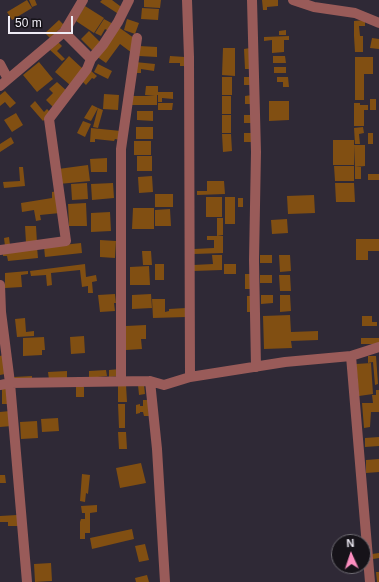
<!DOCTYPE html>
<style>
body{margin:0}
#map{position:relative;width:379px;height:582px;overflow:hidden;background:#2f2936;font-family:Arial,sans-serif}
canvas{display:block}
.north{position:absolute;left:331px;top:534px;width:40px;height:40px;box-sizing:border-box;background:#161319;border:1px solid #6d6a71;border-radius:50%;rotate:357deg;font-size:11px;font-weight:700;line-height:16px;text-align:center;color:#efecf5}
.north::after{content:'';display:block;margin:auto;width:14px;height:18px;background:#fd8ec0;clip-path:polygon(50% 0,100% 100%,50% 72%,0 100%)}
.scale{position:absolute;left:8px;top:16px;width:65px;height:18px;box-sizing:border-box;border:2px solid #efecf5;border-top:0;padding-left:5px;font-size:12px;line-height:14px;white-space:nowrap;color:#efecf5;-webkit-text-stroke:3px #161319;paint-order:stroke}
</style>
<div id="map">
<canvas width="379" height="582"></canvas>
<div class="north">N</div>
<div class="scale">50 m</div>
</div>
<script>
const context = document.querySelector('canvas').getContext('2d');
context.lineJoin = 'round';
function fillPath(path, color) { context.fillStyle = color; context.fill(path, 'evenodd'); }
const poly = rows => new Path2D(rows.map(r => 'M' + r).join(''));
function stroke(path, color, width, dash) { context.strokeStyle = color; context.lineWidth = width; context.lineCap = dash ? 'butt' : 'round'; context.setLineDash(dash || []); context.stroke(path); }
fillPath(poly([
 [27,0,32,8,12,20,7,12],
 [29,0,35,0,37,5,32,7],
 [102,0,112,0,124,9,120,15,100,2],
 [144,0,161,0,160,8,144,7],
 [262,0,278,0,278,6,267,7,267,10,263,10],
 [85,6,104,18,94,33,76,21],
 [142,8,159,9,158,20,141,19],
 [104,19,115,25,111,32,105,29,101,36,95,33],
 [127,19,139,23,135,34,124,30],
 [59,20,64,25,50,38,45,33],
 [365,20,365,26,359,26,360,36,354,36,354,21],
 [117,26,134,38,132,53,120,44,106,63,96,56],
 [286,30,286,35,279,35,279,31],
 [89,31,102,44,94,52,81,39],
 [289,36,289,40,284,40,284,52,272,53,272,40,264,41,264,37],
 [354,36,363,36,363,52,355,52],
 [372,38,379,39,379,49,370,48],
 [58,42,62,46,57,51,65,59,62,61,50,50],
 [139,46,157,47,157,57,139,56],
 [223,48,235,48,235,76,222,75],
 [250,48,251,69,245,69,244,49],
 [69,56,83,69,70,85,55,72],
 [170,56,185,57,185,66,180,66,180,63,169,63],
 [273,56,285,56,286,63,273,63],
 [355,57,373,57,373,74,355,74],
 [39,62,53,79,37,92,23,75],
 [135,62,155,64,154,71,141,69,141,73,134,73],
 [98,64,112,71,108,79,94,72],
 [274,67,286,67,286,73,274,73],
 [90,70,97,76,94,79,92,78,86,85,82,81],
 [355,74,364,74,364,100,355,100],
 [222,77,232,77,232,95,222,95],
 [244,77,252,77,252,85,244,85],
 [277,77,288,77,289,87,283,87,283,82,277,82],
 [57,82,68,92,53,107,46,100,53,93,49,89],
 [146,86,158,86,158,92,173,92,173,99,162,98,162,102,158,102,158,95,157,95,157,105,130,105,130,96,155,96,145,95],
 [5,91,16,103,10,108,5,102,0,106,0,95],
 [104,94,119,95,118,110,103,109],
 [252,95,252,104,245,104,245,96],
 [222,96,231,96,231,114,222,114],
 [370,99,376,99,376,110,370,110],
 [35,101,44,112,47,109,51,113,43,121,30,106],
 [269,101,289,101,289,120,269,121],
 [158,103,173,103,172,110,158,110],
 [354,103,360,103,360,105,368,105,368,110,364,110,364,126,354,126],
 [92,105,98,108,91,121,84,118],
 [98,108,103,110,98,128,93,127],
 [137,111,153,111,153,121,137,120],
 [16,113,23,125,12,132,4,120],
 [222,115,231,115,231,133,222,133],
 [244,115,252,115,252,123,244,123],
 [83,121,91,124,85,137,77,133],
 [136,127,153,127,153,139,136,139],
 [363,127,364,133,359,134,360,144,355,144,354,128],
 [91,128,121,131,120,140,115,139,114,141,95,139,95,142,90,142],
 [244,133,252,133,252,142,244,142],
 [368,133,373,133,373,144,368,144],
 [222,134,231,134,232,151,223,152],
 [11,137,14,143,0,152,0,144],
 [333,140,354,140,354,165,333,165],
 [134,141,151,141,151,155,134,155],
 [354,145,365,145,365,166,355,167],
 [137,156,152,156,152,171,137,171],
 [107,158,107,172,91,172,90,159],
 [88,165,90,181,59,184,58,169],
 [334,166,354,166,354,181,335,181],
 [19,167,23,167,25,186,4,188,3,182,20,181],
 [355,167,361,167,361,179,355,179],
 [368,174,379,174,379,180,368,180],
 [152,176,153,192,139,193,138,177],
 [207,181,224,181,225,194,197,195,197,191,207,191],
 [87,183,88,199,72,200,71,184],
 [113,183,114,198,92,200,91,184],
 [335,183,354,183,355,202,336,202],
 [57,191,60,213,40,215,41,220,36,221,34,210,22,212,21,203,52,198,52,192],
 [155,194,173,194,173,207,155,207],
 [314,195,315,213,288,214,287,196],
 [206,197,222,197,222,217,206,217],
 [225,197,235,197,235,224,225,224],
 [238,198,243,198,243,207,238,207],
 [86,203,87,226,69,226,68,204],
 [133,208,154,208,154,229,132,229],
 [170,209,171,226,155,226,155,210],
 [110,212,111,231,91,232,91,213],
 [217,218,223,218,223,235,217,236],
 [287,219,288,233,272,234,271,220],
 [25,226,36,226,37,243,26,243],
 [207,236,223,236,223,253,194,254,194,249,214,248,214,240,207,240],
 [9,237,10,245,5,246,4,238],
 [356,239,379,239,379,251,368,251,368,260,356,260],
 [100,240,116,241,115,258,100,257],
 [81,243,82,253,45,257,44,247],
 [37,247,38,258,8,261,7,256,3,256,3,251],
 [142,251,151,251,152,265,143,265],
 [212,255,222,255,222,270,193,271,193,265,213,264],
 [260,255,272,255,272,263,260,263],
 [279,255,290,255,291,271,280,272],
 [85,264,86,277,96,275,97,281,92,282,93,293,88,293,88,286,82,287,80,270,51,273,52,285,47,286,46,275,31,276,30,271],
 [155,264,164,264,164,280,155,280],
 [224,264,236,264,236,274,224,274],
 [149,266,150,285,130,285,130,267],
 [28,271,28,274,21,275,22,287,5,288,5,273],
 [245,274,252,274,252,289,245,289],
 [260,275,272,275,272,283,260,283],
 [279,275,290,275,291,291,280,291],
 [115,294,116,303,114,303,115,311,100,312,98,295],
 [151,294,152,308,132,309,132,295],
 [261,295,273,295,273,303,261,304],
 [280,295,290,295,291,311,280,312],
 [247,296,253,296,253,312,247,312],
 [152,299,165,299,165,312,169,311,169,309,186,308,186,317,153,318],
 [290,315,291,332,318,331,318,340,291,341,292,348,264,349,263,316],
 [362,316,372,316,372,322,377,322,377,326,362,326],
 [25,318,26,332,34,331,34,336,17,337,15,319],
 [146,325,146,339,141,339,142,349,126,350,126,326],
 [84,336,85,353,71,354,70,337],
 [44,337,45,350,42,350,42,355,23,356,23,338],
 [361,338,379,338,379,344,361,344],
 [3,355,5,374,0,375,0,356],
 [368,356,376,356,378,384,375,385,373,362,368,363],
 [371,363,373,394,359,396,356,364],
 [120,369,120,376,109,377,109,370],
 [106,370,107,376,89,378,89,371],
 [67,371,67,379,49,380,48,372],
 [32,376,32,380,14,382,14,377],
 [118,385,126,385,127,402,118,402],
 [138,385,144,385,145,394,139,395],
 [2,386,7,386,8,404,2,404],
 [76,387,84,387,84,397,76,397],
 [376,390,379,390,379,412,371,412,370,427,364,428,362,403,373,403,372,395,376,395],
 [143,400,148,400,149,416,144,416,143,412,140,412,140,413,136,414,136,405,140,404,140,406,143,406],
 [118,404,125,404,125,428,119,428],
 [10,411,12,426,0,427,0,412],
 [58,418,59,431,42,432,41,419],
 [37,421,38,438,21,439,20,422],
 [118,432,126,432,127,449,119,449],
 [379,437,379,446,365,447,365,438],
 [379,459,379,472,366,473,366,460],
 [141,463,146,483,120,488,116,468],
 [82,474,90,475,88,494,86,493,85,502,80,501],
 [0,475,5,475,6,483,0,483],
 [97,505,97,512,90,513,90,533,85,533,85,539,80,539,80,522,81,519,85,519,85,513,82,513,81,506],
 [17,515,18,526,8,526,8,522,0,522,0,516],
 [132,529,134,539,92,549,90,538],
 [145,544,149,560,139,562,135,546],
 [379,553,379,558,373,559,372,554],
 [51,563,52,581,35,582,34,564],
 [376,572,379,572,379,582,377,582],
 [147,575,149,582,136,582,135,578]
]), '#814f12');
stroke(poly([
 [187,0,189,57,190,377],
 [252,0,256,152,254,260,256,367],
 [293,0,314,7,355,13,379,23],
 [64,32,91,59],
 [0,64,8,79],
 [0,86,64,32,83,0],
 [0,250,66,241,49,119,87,69,91,59,103,45,118,22,129,0],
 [0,285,1,312,10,383,27,582],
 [351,356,370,582],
 [121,381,121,149,137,38],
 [150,381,157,449,165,582],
 [0,385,10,383,150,381,164,385,190,377,285,362,351,356,379,347]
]), '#995b59', 10);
</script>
